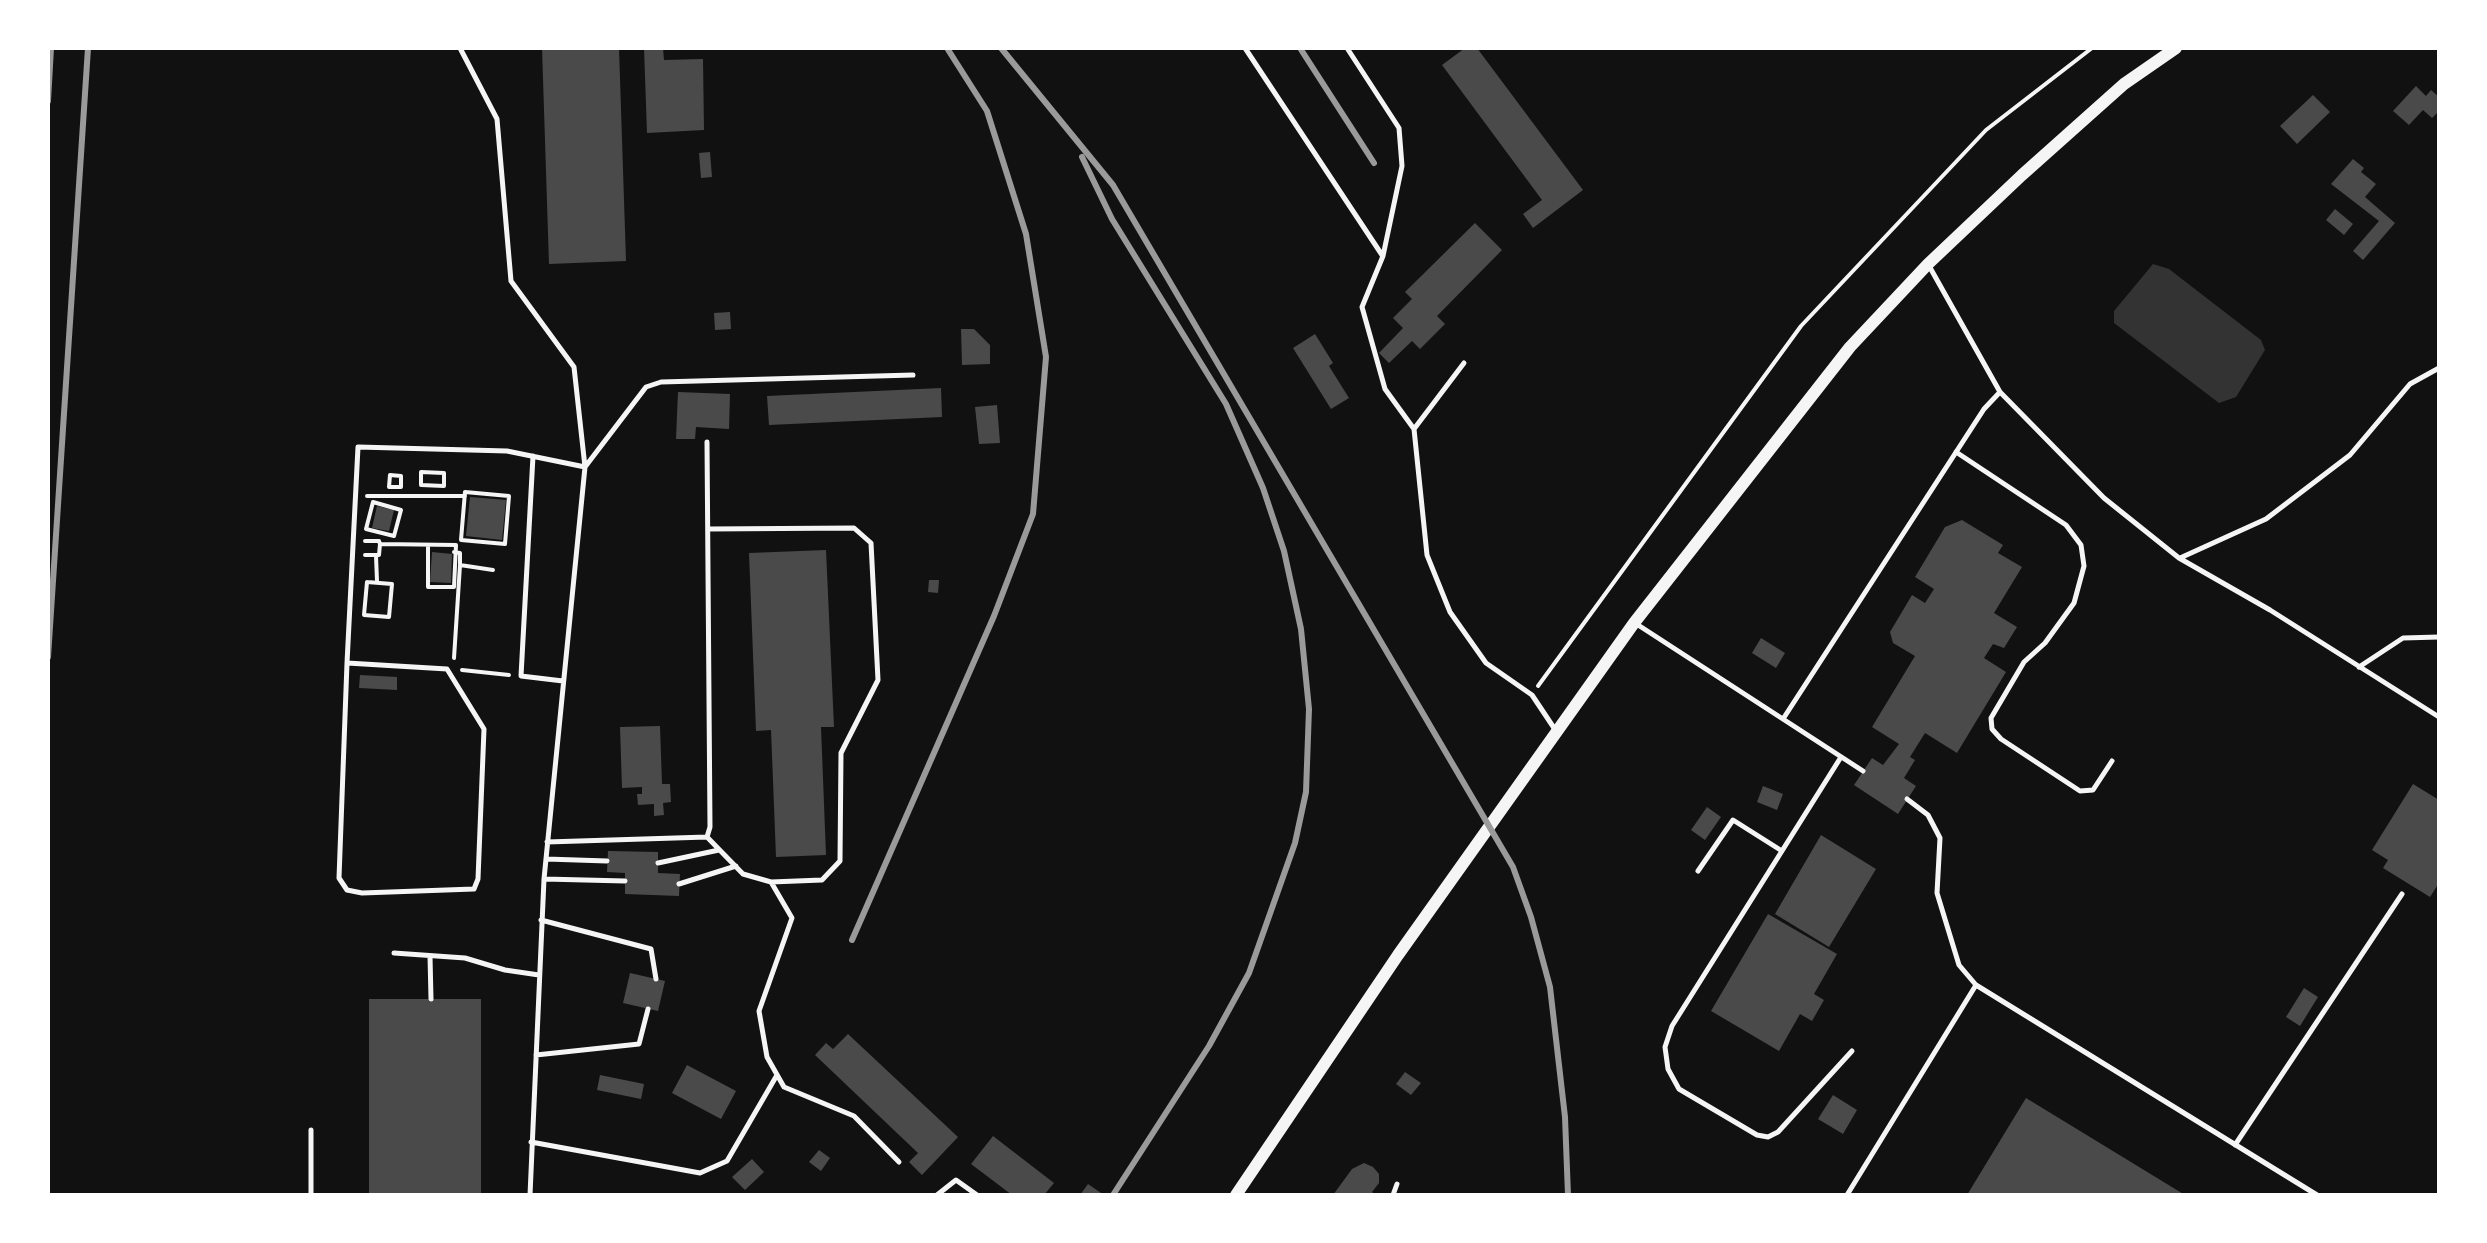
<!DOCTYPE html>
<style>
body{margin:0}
#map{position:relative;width:2487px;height:1243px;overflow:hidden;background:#111;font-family:Manrope,sans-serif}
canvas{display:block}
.frame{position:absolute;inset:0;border:50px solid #fff;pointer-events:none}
</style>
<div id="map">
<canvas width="2487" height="1243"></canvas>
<div class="frame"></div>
</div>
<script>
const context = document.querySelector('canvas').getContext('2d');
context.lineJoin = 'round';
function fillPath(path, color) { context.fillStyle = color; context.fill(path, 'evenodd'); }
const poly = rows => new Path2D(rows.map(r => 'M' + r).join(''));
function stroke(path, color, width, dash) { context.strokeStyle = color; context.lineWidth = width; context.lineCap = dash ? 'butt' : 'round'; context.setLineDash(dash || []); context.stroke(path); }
fillPath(poly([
 [2153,264,2169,269,2261,340,2265,350,2236,397,2219,403,2114,323,2114,311]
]), '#333');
fillPath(poly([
 [542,48,619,48,626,261,549,264],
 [644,48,663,48,664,60,703,59,704,130,647,133],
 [1465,48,1477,48,1583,190,1533,228,1523,214,1542,200,1442,65],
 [2416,86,2426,96,2431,90,2439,97,2439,111,2432,118,2423,110,2409,125,2393,111],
 [2313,95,2330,112,2297,144,2280,126],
 [710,152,712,177,701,178,699,153],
 [2353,159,2364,168,2361,172,2376,184,2365,197,2395,223,2363,260,2353,251,2379,221,2331,184],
 [2335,209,2353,224,2344,235,2326,220],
 [1475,223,1502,250,1437,316,1445,324,1420,349,1412,341,1389,363,1379,353,1403,328,1393,318,1412,299,1405,292],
 [730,312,731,329,715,330,714,313],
 [961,329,974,329,990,345,990,364,962,365],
 [1315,334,1333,363,1329,366,1349,398,1331,409,1293,348],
 [941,388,942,417,769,425,767,396],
 [678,392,730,394,729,429,696,427,695,439,676,439],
 [997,405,1000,443,979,444,975,407],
 [470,497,506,500,502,540,466,536],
 [377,506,394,510,389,531,372,528],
 [1962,520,2003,545,1998,553,2022,567,1994,613,2017,627,2004,648,1993,644,1984,658,2006,672,1957,753,1925,733,1910,757,1915,760,1904,778,1916,786,1898,814,1854,785,1872,758,1883,765,1899,744,1872,727,1915,656,1893,643,1890,632,1912,595,1925,603,1934,589,1915,577,1945,527],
 [826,550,834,727,821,727,826,855,776,857,771,730,756,731,749,553],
 [432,552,452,554,451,583,430,582],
 [929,580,939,580,938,593,928,592],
 [1761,638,1785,653,1776,668,1752,653],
 [360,675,397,677,397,690,359,688],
 [660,726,662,784,670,784,671,802,663,803,664,815,654,816,654,804,638,805,637,794,642,794,642,787,622,788,620,727],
 [2413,784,2439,800,2439,883,2430,897,2383,868,2388,860,2372,850],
 [1763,786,1783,794,1777,810,1757,802],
 [1707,807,1721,817,1705,840,1691,830],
 [1821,835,1876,869,1829,947,1775,914],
 [608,851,658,852,658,873,680,874,679,896,625,894,625,873,607,872],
 [1768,914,1837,954,1814,994,1824,1000,1812,1021,1800,1014,1779,1051,1711,1011],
 [630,973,665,981,658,1011,623,1003],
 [2304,988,2318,997,2300,1026,2286,1017],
 [369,999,481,999,481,1195,369,1195],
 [848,1034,958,1137,922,1175,909,1162,918,1153,815,1055,826,1043,833,1049],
 [687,1065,736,1091,721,1119,672,1093],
 [1405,1072,1421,1083,1411,1095,1396,1084],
 [600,1075,644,1084,641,1099,597,1090],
 [1833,1095,1857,1110,1843,1134,1818,1119],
 [2026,1098,2185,1195,1967,1195],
 [993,1136,1054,1183,1044,1195,1012,1195,971,1164],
 [819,1150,830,1158,821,1171,809,1162],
 [752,1159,764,1172,745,1190,732,1177],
 [1364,1163,1373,1167,1379,1174,1379,1183,1372,1192,1376,1195,1333,1195,1352,1169],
 [1088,1184,1104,1195,1080,1195]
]), '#4a4a4a');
stroke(poly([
 [421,472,444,473,444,486,421,485,421,472],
 [390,475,401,476,401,487,389,487,390,475],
 [465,492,509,496,505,544,461,540,465,492],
 [367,496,465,496],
 [373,502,401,510,394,536,366,529,373,502],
 [380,544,456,545,454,587,428,587,428,546],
 [454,552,460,553,460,564],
 [365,555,379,555,380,544,379,541,365,541],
 [376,556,377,581],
 [367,582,392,584,389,617,364,615,367,582],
 [454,658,460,565,493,570],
 [462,670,509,675],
 [1538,686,1801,326,1986,130,2092,48]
]), '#f5f5f5', 4);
stroke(poly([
 [1245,48,1382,255],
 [1347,48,1399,128,1402,166,1383,256,1362,307,1385,389,1414,429,1427,555,1450,612,1486,663,1532,695,1556,731],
 [1928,264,2000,392,2104,498,2179,558,2270,610,2439,717],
 [1414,429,1464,363],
 [1956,452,2066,525,2081,545,2084,566,2074,603,2045,643,2024,662,1991,718,1992,729,2001,739,2080,791,2093,790,2112,761],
 [533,456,521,676,563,681],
 [2180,558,2266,519,2350,455,2410,384,2439,368],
 [1635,623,1863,771],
 [347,663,447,669,484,729,478,879,474,889,362,893,347,890,339,878,347,663,358,447,507,451,585,467,574,367,511,281,497,119,460,48],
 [2359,667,2403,638,2439,637],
 [1783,719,1984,409,2000,392],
 [1841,757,1672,1026,1665,1047,1668,1069,1679,1089,1757,1135,1768,1137,1778,1132,1852,1051],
 [1907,799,1928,815,1940,838,1937,893,1959,965,1976,985,2317,1195],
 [707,837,743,874,771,882,822,880,840,861,841,753,878,680,871,543,854,528,708,529],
 [547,842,707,837,710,827,707,442],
 [546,859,607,861],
 [658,863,719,850],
 [1698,871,1733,820,1782,851],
 [544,879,625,881],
 [771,882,792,918,759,1011,767,1057,784,1087,854,1116,899,1162],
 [679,884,736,866],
 [541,920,651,949,656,979],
 [394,953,465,958,505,970,539,975],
 [430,956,431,999],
 [536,1055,639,1044,648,1009],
 [531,1142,700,1173,727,1161,777,1075],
 [2235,1145,2402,894],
 [311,1195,311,1130],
 [530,1195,544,879,585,467,646,387,661,382,913,375],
 [937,1195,956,1180,977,1195],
 [1393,1195,1397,1184],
 [1847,1195,1976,985]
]), '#f5f5f5', 5);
stroke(poly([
 [1236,1195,1398,955,1634,623,1850,347,1928,264,2022,175,2124,84,2176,48]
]), '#f5f5f5', 12);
stroke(poly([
 [1001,48,1113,185,1513,867,1531,917,1550,987,1565,1117,1568,1195],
 [1300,48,1374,163],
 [48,101,51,48],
 [1082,157,1112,219,1226,404,1263,488,1284,551,1301,629,1309,709,1306,792,1295,843,1249,973,1209,1046,1113,1195],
 [48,657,88,48],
 [852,940,994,616,1033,514,1046,357,1026,234,987,111,947,48]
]), '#9a9a9a', 6);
</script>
